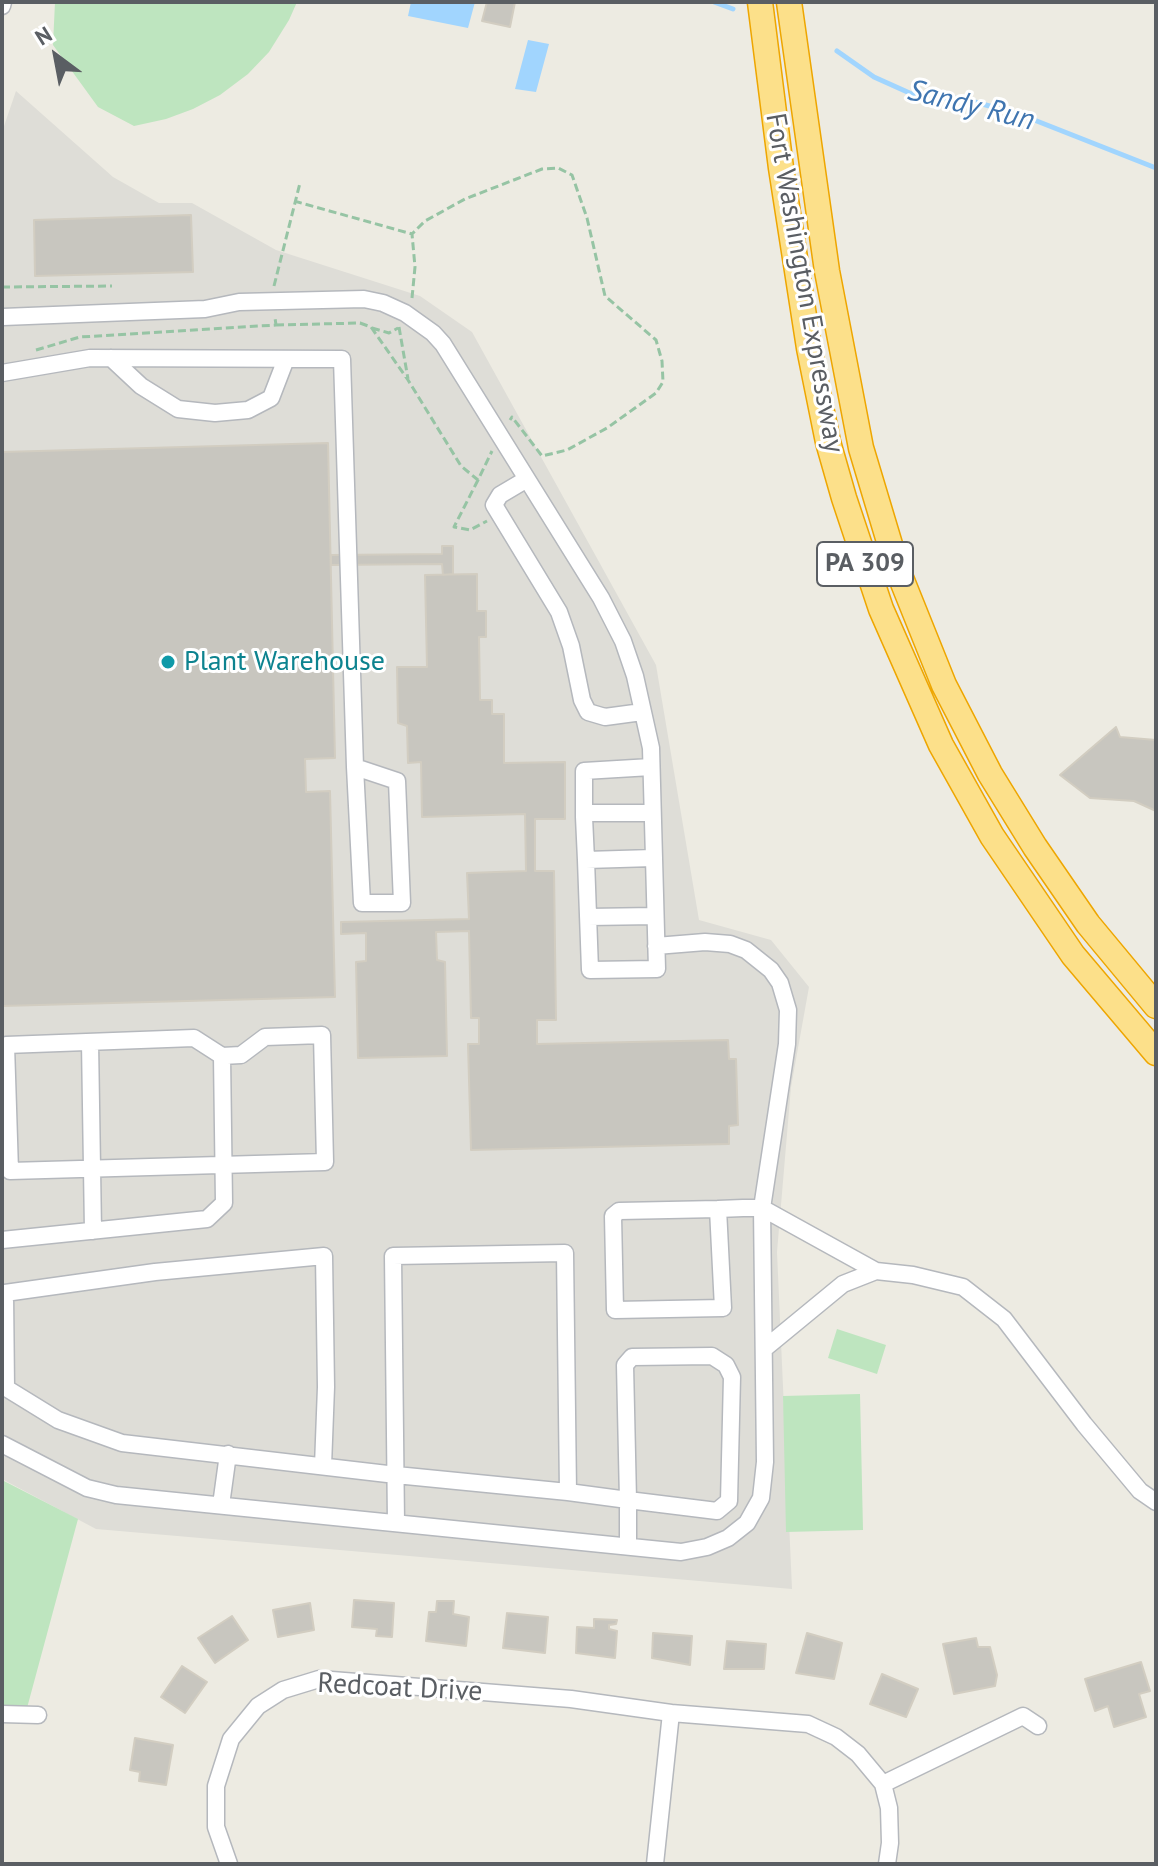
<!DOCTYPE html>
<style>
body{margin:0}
#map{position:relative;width:1158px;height:1866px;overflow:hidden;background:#edebe2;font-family:"PT Sans",sans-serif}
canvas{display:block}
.frame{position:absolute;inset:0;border:4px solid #5a5e63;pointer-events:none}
.north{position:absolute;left:16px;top:16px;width:80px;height:80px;-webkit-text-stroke:6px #fff;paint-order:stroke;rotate:328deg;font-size:22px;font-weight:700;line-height:32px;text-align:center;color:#5a5e63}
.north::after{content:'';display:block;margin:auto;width:28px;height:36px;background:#5a5e63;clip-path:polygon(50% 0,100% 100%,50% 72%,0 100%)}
</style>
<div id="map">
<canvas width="1158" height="1866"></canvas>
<div class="frame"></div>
<div class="north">N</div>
</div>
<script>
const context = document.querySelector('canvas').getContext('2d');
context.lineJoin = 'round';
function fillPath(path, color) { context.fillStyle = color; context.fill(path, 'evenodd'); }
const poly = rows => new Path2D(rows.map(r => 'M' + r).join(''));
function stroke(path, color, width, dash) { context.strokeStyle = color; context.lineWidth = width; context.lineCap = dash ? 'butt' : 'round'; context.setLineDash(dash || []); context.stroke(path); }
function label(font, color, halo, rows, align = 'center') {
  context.font = font + ' "PT Sans",sans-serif'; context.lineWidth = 6; context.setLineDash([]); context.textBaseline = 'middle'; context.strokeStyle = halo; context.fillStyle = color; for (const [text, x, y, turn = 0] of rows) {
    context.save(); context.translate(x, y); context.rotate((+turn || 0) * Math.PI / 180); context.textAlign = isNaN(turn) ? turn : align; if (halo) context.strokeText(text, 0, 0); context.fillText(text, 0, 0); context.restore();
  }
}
fillPath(poly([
 [16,91,113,177,159,203,192,203,276,250,420,296,472,332,656,665,699,920,771,940,809,987,791,1087,777,1252,792,1589,96,1529,2,1479,2,132]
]), '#deddd7');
fillPath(poly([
 [55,2,297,2,289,20,269,52,248,74,220,95,193,109,166,119,134,126,98,107,53,45],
 [837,1329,886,1345,877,1374,828,1358],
 [860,1394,863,1530,786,1532,783,1396],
 [2,1480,78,1519,27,1708,2,1705]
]), '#bee5bf');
fillPath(poly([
 [411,2,475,2,468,28,408,16],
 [528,40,549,44,536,92,515,89]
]), '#a1d5fe');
stroke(poly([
 [714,2,733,9],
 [837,51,874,77,923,99,960,98,1019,114,1156,168]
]), '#a1d5fe', 5);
const building = poly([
 [487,2,515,2,510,27,482,21,487,2],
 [191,215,193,272,35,276,34,220,191,215],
 [328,443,335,758,305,759,306,792,330,791,335,997,2,1006,2,452,328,443],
 [442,546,453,546,453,574,443,575,442,564,331,565,331,555,442,554,442,546],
 [477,574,477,611,486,611,486,637,479,637,480,700,492,700,492,714,504,714,504,763,565,762,565,819,535,819,535,871,554,871,556,1020,537,1020,537,1044,728,1040,729,1059,736,1059,738,1125,729,1126,729,1144,471,1150,468,1044,479,1044,479,1018,471,1018,469,931,436,932,437,960,445,962,447,1056,358,1058,356,962,366,961,366,933,341,934,341,922,469,919,467,873,526,871,525,814,422,817,421,762,408,763,407,726,398,723,397,667,427,667,425,575,477,574],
 [1116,727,1120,737,1156,740,1156,811,1134,801,1090,798,1060,775,1116,727],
 [354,1600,394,1603,392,1637,376,1636,377,1629,352,1627,354,1600],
 [437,1601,454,1601,453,1614,469,1617,466,1646,426,1641,429,1612,436,1612,437,1601],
 [310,1603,314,1630,278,1637,273,1610,310,1603],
 [507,1613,548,1617,545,1653,503,1648,507,1613],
 [232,1616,248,1640,215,1663,198,1638,232,1616],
 [594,1619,617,1620,616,1624,609,1625,609,1629,617,1631,615,1658,576,1653,577,1627,594,1628,594,1619],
 [653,1633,692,1636,690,1665,652,1658,653,1633],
 [807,1633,842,1643,834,1679,796,1673,807,1633],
 [976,1638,978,1647,990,1647,997,1675,995,1686,954,1694,943,1644,976,1638],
 [727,1641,766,1644,764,1669,724,1669,727,1641],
 [1141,1662,1150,1691,1139,1694,1146,1717,1114,1727,1108,1706,1095,1711,1085,1679,1141,1662],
 [182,1666,207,1682,185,1713,161,1697,182,1666],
 [882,1674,918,1689,906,1717,870,1704,882,1674],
 [135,1738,173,1745,166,1785,139,1781,140,1772,130,1770,135,1738]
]);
fillPath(building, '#c8c6bf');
stroke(building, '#d2cdc1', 2);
const minor = poly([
 [2,6,3,2],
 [3,317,205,309,239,302,364,299,383,303,405,313,433,333,443,344,601,598,623,641,635,676,651,748,657,969,590,970,586,860],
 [111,358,141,386,178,409,215,413,248,410,271,398,286,359],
 [2,373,90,358,342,359,355,767,362,903,402,903,397,781,355,767],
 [527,479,500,495,494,505,559,612,571,646,582,700,588,712,605,717,642,712],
 [651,767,584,771,584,817,586,860,653,858],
 [585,813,652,813],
 [588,917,655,916],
 [322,1035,325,1162,10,1171,6,1045,194,1038,222,1056,241,1055,265,1037,322,1035],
 [90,1042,93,1231],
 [718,1209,723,1308,615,1310,613,1216,619,1211,718,1209,743,1208,762,1208,876,1271,913,1275,963,1287,1004,1319,1084,1424,1140,1491,1156,1502],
 [2,1240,207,1219,224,1203,222,1056],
 [764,1349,843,1284,876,1271],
 [2,1444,87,1488,116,1495,681,1552,707,1547,728,1538,747,1523,761,1498,765,1462,762,1208,787,1044,788,1010,780,983,771,970,746,950,730,944,705,942,656,946],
 [323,1466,326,1387,324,1256,155,1272,5,1293,6,1388,58,1420,122,1443,396,1475,568,1492,628,1500,717,1511,729,1501,732,1377,726,1365,712,1356,632,1357,625,1365,628,1500,628,1546],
 [221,1505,228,1454],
 [396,1523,393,1256,565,1253,568,1492],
 [671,1713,808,1724,836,1737,858,1754,883,1784,889,1808,890,1843,887,1864],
 [2,1714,38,1715],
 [883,1784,1023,1716,1038,1726],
 [229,1864,216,1827,216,1786,231,1739,258,1706,283,1690,319,1679,571,1699,671,1713,655,1864]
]);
const highway = poly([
 [760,2,781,168,809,348,828,442,844,498,881,609,941,745,992,836,1073,955,1156,1053],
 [789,2,827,271,861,448,897,568,944,685,990,774,1035,847,1088,924,1156,1006]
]);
stroke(minor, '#b5b8bd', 19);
stroke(highway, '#eea601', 27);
stroke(poly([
 [294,201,412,234],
 [274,286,300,183],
 [2,287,112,286],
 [412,298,415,267,412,234,425,221,465,199,542,169,558,168,572,175,587,218,605,296,656,340,662,361,663,382,656,393,607,428,567,450,542,456,512,417,510,420],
 [276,325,360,323,371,327,408,380,461,466,478,480,492,451],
 [399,327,408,379],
 [372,328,389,333,398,328],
 [36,350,80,337,276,325,275,318],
 [478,480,454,527,470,530,487,521]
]), '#96c4a4', 3, [8, 4]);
stroke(minor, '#fff', 16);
stroke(highway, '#fce08a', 24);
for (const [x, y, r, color] of [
 [168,662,8,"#0f9aa8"]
]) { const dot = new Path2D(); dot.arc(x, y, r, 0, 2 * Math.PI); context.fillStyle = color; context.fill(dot); stroke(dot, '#fff', 3); }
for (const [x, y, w] of [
 [865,564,96]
]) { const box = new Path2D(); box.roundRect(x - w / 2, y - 22, w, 44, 6); context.fillStyle = '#fff'; context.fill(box); stroke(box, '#5a5e63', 2); }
label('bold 26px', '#5a5e63', null, [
 ["PA 309",865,564]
]);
label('28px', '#5a5e63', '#fff', [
 ["Fort Washington Expressway",804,283,80],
 ["Redcoat Drive",400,1688,3]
]);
label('28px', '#0d838f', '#fff', [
 ["Plant Warehouse",184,662]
], 'left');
label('italic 30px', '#3f75b0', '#fff', [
 ["Sandy Run",971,106,14]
]);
</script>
